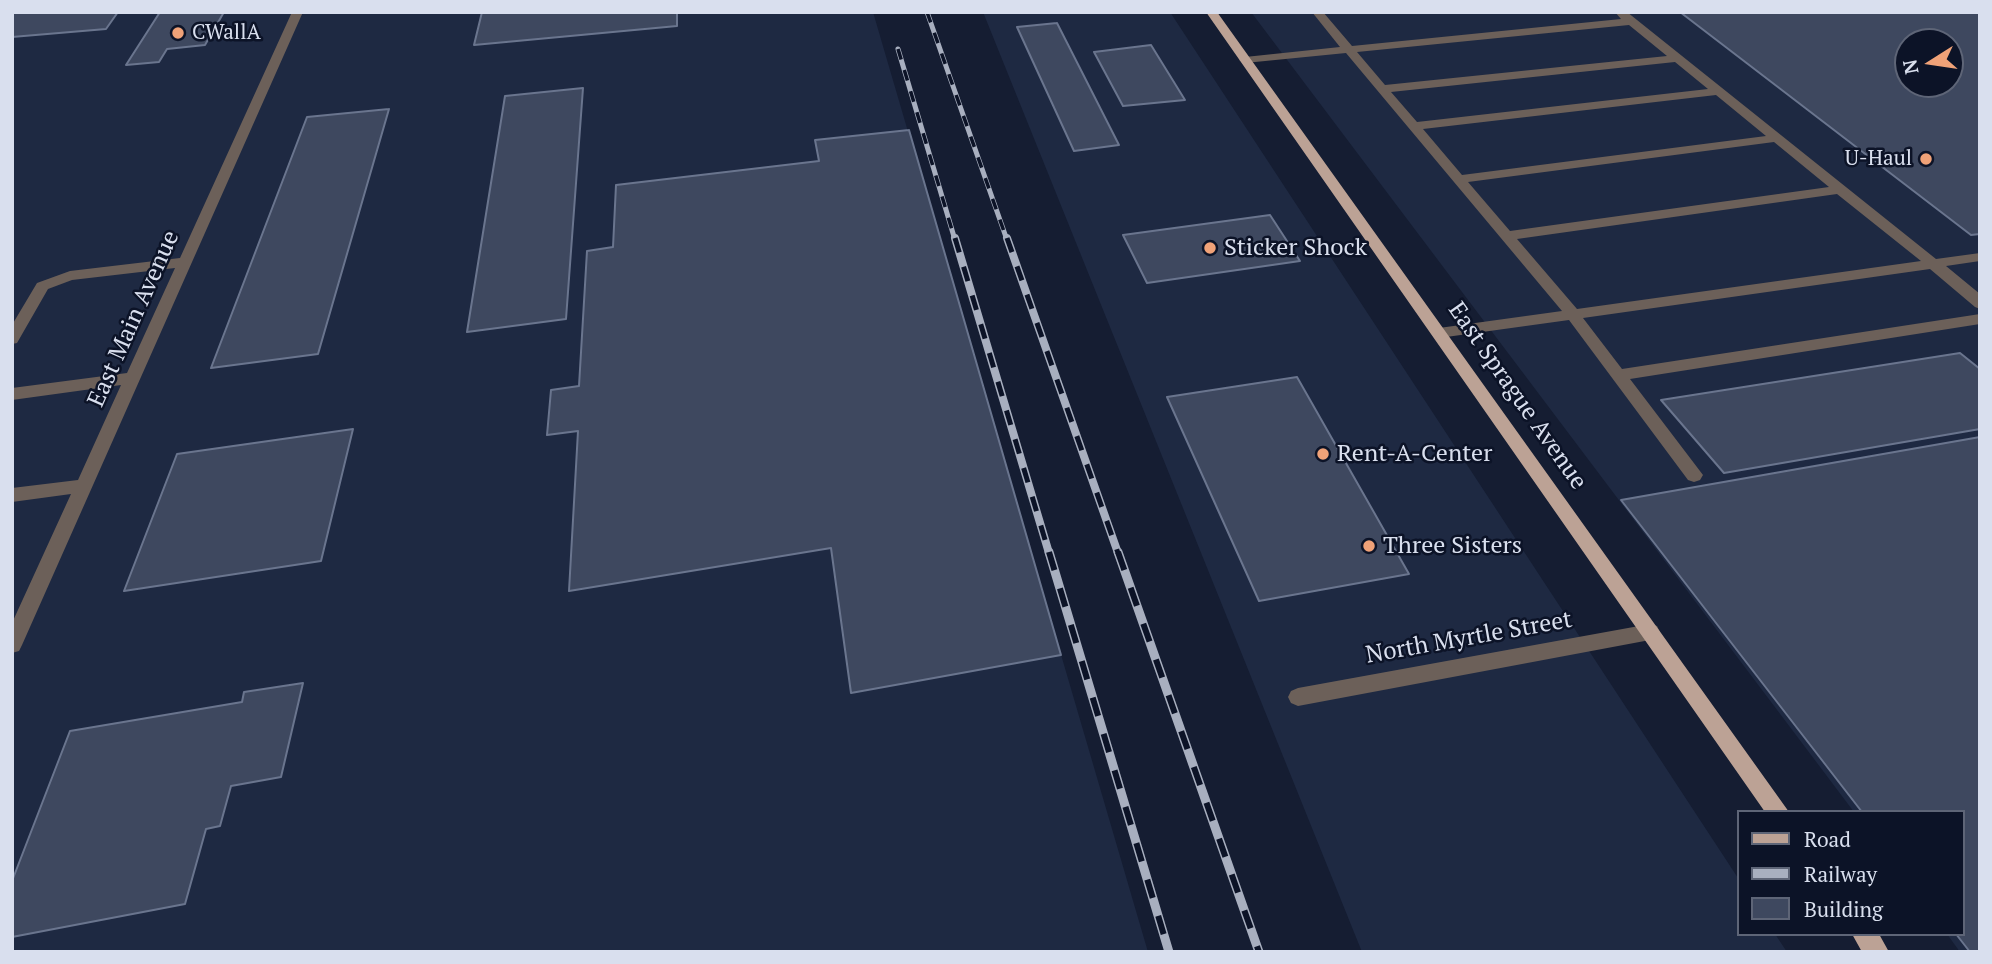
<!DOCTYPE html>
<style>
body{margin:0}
#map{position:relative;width:1992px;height:964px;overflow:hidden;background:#151d32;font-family:"PT Serif",serif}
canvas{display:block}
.frame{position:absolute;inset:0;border:14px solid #d9dfee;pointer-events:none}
.legend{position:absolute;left:1737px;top:810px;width:228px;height:126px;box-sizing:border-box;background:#0c1327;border:2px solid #5e6577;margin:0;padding:9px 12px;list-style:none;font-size:21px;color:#d9dfee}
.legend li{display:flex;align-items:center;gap:14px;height:35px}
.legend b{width:35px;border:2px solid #5e6577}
.north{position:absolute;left:1894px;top:28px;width:70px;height:70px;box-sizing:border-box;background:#0c1327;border:2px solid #5e6577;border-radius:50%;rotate:258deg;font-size:19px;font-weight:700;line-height:28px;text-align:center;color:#d9dfee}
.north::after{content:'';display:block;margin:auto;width:24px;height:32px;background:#f0a278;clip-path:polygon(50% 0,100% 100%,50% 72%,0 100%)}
</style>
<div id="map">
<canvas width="1992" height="964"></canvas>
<div class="frame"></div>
<ul class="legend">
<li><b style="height:9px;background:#bca295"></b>Road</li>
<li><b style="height:9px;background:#a8afbf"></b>Railway</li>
<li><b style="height:19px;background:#3e485f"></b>Building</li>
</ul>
<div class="north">N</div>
</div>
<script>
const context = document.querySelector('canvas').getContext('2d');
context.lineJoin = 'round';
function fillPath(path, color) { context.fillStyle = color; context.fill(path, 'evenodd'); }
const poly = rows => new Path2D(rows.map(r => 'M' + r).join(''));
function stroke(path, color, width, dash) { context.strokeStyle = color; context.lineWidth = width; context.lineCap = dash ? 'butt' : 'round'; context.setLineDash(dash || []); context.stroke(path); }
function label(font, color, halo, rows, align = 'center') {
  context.font = font + ' "PT Serif",serif'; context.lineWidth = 5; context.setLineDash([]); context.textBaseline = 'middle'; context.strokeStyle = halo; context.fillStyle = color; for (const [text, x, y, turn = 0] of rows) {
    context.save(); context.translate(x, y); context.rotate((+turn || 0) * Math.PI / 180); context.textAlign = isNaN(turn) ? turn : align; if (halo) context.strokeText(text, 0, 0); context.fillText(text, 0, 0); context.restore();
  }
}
fillPath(poly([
 [12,12,873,12,1148,952,12,952],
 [983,12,1170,12,1738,878,1738,934,1775,934,1787,952,1362,952],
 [1251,12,1980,12,1980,952,1960,952,1947,934,1962,934,1962,812,1854,812],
 [1908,42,1950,42,1950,84,1908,84]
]), '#1e2942');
const building = poly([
 [12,12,118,12,106,29,12,37,12,12],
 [160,12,224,12,205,45,167,49,159,62,126,65,160,12],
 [482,12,677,12,677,26,474,45,482,12],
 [1680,12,1980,12,1980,234,1971,235,1680,12],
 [1908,42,1950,42,1950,84,1908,84,1908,42],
 [1057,23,1119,145,1074,151,1017,27,1057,23],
 [1151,45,1185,100,1123,106,1094,52,1151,45],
 [583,88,566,319,467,332,505,96,583,88],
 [389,109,318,354,211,368,307,117,389,109],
 [909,130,1061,655,851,693,831,548,569,591,578,431,547,435,551,390,579,386,587,251,613,247,616,185,819,161,815,140,909,130],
 [1270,215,1300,261,1147,283,1123,235,1270,215],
 [1960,353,1980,369,1980,429,1724,473,1661,400,1960,353],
 [1297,377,1409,574,1259,601,1167,397,1297,377],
 [353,429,321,561,124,591,177,454,353,429],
 [1980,437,1980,952,1970,952,1956,934,1962,934,1962,812,1862,812,1621,500,1980,437],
 [303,683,281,777,231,786,220,826,206,829,185,904,12,937,12,881,70,731,242,702,244,692,303,683]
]);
fillPath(building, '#3e485f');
stroke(building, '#6a758e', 2);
fillPath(poly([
 [292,12,303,12,22,645,19,651,12,653,12,623,71,494,12,502,12,488,78,480,121,385,12,400,12,388,127,373,175,268,72,280,48,289,17,343,12,344,12,325,37,283,70,271,180,258,292,12],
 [1312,12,1323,12,1352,46,1621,19,1615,12,1627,12,1936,259,1980,253,1980,261,1946,266,1980,294,1980,309,1975,307,1930,269,1583,318,1622,369,1980,314,1980,324,1630,379,1703,475,1700,480,1694,482,1688,480,1569,320,1439,338,1434,337,1431,333,1434,329,1439,328,1562,311,1346,53,1245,63,1239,60,1245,57,1340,47,1312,12],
 [1629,25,1667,56,1385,85,1357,52,1629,25],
 [1675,62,1708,89,1417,122,1391,92,1675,62],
 [1716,95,1766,136,1462,175,1423,129,1716,95],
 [1774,142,1829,187,1510,231,1468,182,1774,142],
 [1837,194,1921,261,1577,309,1517,239,1837,194],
 [1650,624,1657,626,1660,632,1657,638,1650,640,1298,706,1291,703,1288,697,1291,691,1298,688,1650,624]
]), '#6c6059');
fillPath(poly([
 [1206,12,1217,12,1789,812,1765,812,1206,12],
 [1852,934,1879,934,1889,952,1862,952,1852,934]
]), '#bca295');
const railFar2 = poly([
 [927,12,1007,240],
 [898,49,955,240]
]);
const railFar1 = poly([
 [955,238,1049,553],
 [1007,238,1118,553]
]);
const rail = poly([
 [1049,552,1169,952],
 [1118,552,1259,952]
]);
stroke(railFar2, '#a8afbf', 5);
stroke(railFar1, '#a8afbf', 8);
stroke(rail, '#a8afbf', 9);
stroke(railFar2, '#0c1327', 3.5, [11]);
stroke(railFar1, '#0c1327', 5, [15]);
stroke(rail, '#0c1327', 6, [19]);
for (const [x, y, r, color] of [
 [178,33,7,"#f0a278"],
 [1926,159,7,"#f0a278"],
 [1210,248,7,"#f0a278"],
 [1323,454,7,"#f0a278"],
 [1369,546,7,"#f0a278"]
]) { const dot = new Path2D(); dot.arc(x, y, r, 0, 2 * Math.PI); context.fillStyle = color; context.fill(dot); stroke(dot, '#0c1327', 2.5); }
label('21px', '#d9dfee', '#0c1327', [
 ["CWallA",192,33],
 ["U-Haul",1912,159,"right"]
], 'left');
label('24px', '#d9dfee', '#0c1327', [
 ["Sticker Shock",1224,248],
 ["Rent-A-Center",1337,454],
 ["Three Sisters",1383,546]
], 'left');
label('24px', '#d9dfee', '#0c1327', [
 ["East Main Avenue",134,319,-66],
 ["East Sprague Avenue",1517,396,55],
 ["North Myrtle Street",1469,638,-10]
]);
</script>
